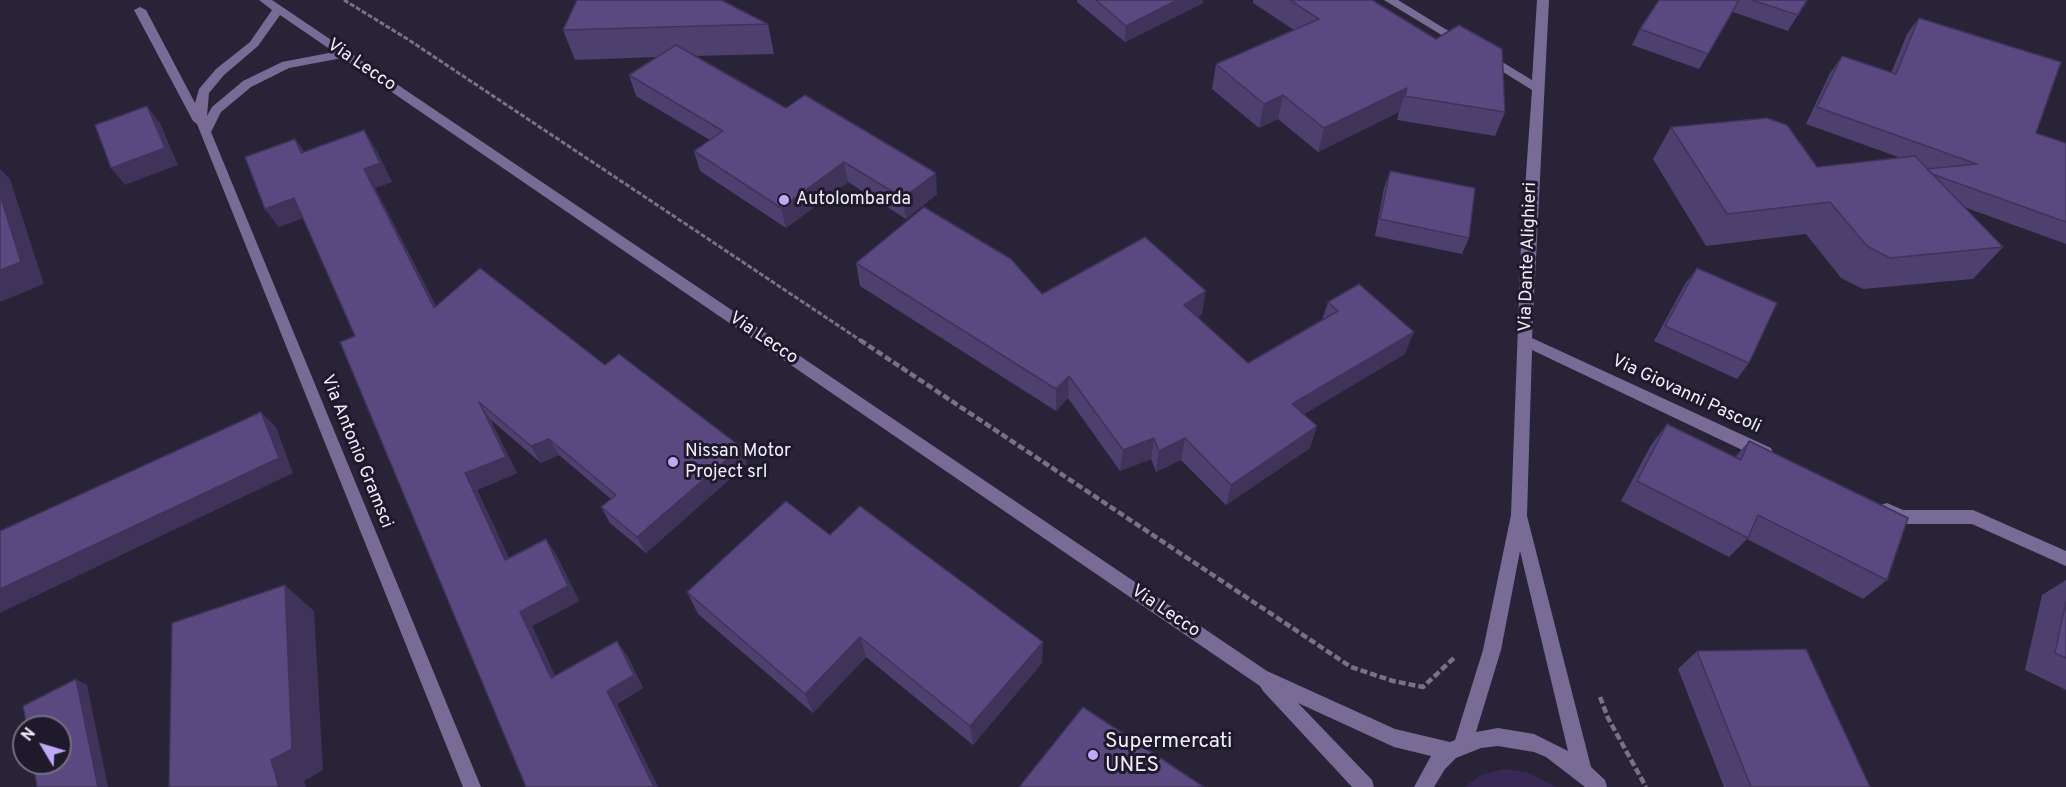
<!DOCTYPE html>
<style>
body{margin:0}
#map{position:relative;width:2066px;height:787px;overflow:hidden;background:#282336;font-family:Overpass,sans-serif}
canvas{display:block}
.north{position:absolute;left:12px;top:715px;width:60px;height:60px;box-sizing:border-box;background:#1f192c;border:2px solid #736e7f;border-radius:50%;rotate:308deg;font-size:16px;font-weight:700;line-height:24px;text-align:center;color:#f1eefb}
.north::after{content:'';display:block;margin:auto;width:21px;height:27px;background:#bfa9f4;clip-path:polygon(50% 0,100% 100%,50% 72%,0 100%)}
</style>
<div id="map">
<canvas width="2066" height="787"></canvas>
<div class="north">N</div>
</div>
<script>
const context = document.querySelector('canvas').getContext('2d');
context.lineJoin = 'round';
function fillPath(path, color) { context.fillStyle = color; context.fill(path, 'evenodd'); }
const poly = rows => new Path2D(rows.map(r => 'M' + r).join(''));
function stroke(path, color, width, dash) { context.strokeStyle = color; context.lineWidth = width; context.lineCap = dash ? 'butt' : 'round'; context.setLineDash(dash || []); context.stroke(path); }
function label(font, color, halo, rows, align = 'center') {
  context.font = font + ' Overpass,sans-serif'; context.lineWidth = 6; context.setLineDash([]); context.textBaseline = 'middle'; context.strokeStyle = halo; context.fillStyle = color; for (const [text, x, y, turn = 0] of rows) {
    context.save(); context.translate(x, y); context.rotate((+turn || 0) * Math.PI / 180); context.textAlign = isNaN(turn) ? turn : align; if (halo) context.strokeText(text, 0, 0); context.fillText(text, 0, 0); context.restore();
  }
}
fillPath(poly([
 [1503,769,1527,772,1556,787,1465,787,1481,775]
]), '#372855');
stroke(poly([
 [344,0,409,40,863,342]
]), '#777384', 3, [5, 2]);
stroke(poly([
 [860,340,1351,667,1393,681,1423,687,1455,657],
 [1600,697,1608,718,1646,787]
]), '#777384', 4.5, [7, 3]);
fillPath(poly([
 [259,0,272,0,1267,671,1395,729,1450,742,1455,740,1483,650,1511,515,1521,245,1532,90,1479,57,1485,53,1489,54,1532,80,1537,0,1549,0,1532,338,1771,448,1773,453,1771,458,1765,459,1759,458,1532,350,1527,516,1591,767,1605,780,1607,787,1585,787,1546,757,1534,752,1498,746,1481,748,1456,758,1445,769,1434,787,1414,787,1431,756,1394,747,1298,703,1372,780,1374,787,1352,787,1263,691,1260,686,342,58,289,68,251,87,221,112,211,132,481,787,463,787,197,124,193,121,134,10,140,7,146,10,195,103,199,89,216,69,250,42,272,10,259,0],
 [280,15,334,52,282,62,243,81,212,107,207,116,209,93,224,75,258,46,280,15],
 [1520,551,1568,751,1534,734,1498,728,1476,732,1501,650,1520,551],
 [1384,0,1398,0,1468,43,1462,47,1458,45,1384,0],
 [1887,503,1903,510,1973,510,2066,551,2066,566,1972,524,1901,524,1881,515,1879,510,1881,505,1887,503]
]), '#786c97');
fillPath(poly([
 [1077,0,1203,0,1203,3,1125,42,1077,2],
 [1253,0,1372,0,1505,112,1495,136,1397,120,1399,112,1318,152,1278,119,1259,128,1212,89,1216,64,1294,30,1253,3],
 [1659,0,1807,0,1788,31,1733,12,1699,69,1632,45,1640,29],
 [1919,18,2036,133,2066,143,2066,244,1964,207,2003,247,1973,279,1863,289,1841,278,1806,234,1706,246,1653,159,1671,127,1817,167,1901,158,1806,124,1830,73,1842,56,1891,73,1907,34],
 [768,24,774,54,695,56,937,194,906,219,848,182,786,228,700,171,694,151,710,140,636,96,629,75,658,57,575,60,563,30],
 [364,130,375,148,392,182,375,188,436,306,605,365,747,464,646,553,610,523,601,507,611,499,559,455,541,463,490,419,517,473,477,490,509,558,556,554,579,601,532,626,555,676,627,655,643,688,617,704,658,787,526,787,355,336,303,218,279,227,265,209,295,139,304,152],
 [1390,171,1469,238,1462,254,1375,236,1384,188],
 [856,263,1042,294,1202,314,1198,317,1248,363,1322,320,1328,302,1405,354,1304,414,1310,448,1226,505,1181,460,1156,472,1151,459,1120,471,1068,398,1056,411,860,286],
 [1697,268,1749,363,1737,379,1654,341,1685,284],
 [1667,424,1735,457,1749,441,1887,580,1863,599,1747,539,1729,557,1621,501,1651,445],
 [830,535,1042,663,973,745,866,657,813,713,698,614,687,592],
 [2066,580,2066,690,2025,670,2042,595],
 [1697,651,1870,787,1724,787,1678,669]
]), '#4d3f6e');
fillPath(poly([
 [1177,0,1203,0,1203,3,1125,42,1126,26],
 [1407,88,1399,112,1318,152,1324,128],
 [1283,95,1278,119,1259,128,1264,104],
 [147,106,160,123,178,165,125,185,111,168],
 [364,130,375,148,392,182,375,188,446,326,434,308,364,169],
 [295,139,308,157,301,153],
 [844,162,848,182,786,228,781,208],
 [0,169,10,179,44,284,0,302],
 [936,173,937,194,906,219,903,198],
 [294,198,307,216,279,227,265,209],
 [1206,291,1202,314,1181,327,1184,305],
 [1414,332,1405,354,1286,425,1292,404],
 [1069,376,1068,398,1056,411,1056,389],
 [479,402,490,419,517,473,477,490,517,575,505,560,465,473],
 [261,412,276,427,293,473,0,613,0,589],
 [1317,426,1310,448,1226,505,1231,485],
 [1154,438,1151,459,1120,471,1123,450],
 [1185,438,1181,460,1156,472,1159,451],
 [549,439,559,455,541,463,531,446],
 [741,447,747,464,646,553,637,537],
 [546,539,556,554,579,601,532,626,562,692,551,678,520,612],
 [285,585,314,611,323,770,304,781,306,787,279,787,271,760],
 [860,637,866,657,813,713,805,694],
 [617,641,627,655,643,688,617,704,658,787,654,787,607,691],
 [1043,642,1042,663,973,745,970,726],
 [76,679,87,685,108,787,98,787]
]), '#3f335a');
const building = poly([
 [577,0,721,0,768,24,563,30,577,0],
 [1096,0,1177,0,1126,26,1096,0],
 [1290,0,1372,0,1436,39,1459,25,1502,49,1505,112,1405,96,1407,88,1324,128,1283,95,1264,104,1216,64,1319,19,1290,0],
 [1659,0,1739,0,1708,54,1640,29,1659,0],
 [1752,0,1807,0,1798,15,1752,0],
 [1919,18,2061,62,2036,133,2066,143,2066,222,1932,174,1927,169,1977,164,1817,107,1842,56,1896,74,1919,18],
 [676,45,786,108,805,95,936,173,903,198,844,162,781,208,694,151,723,131,629,75,676,45],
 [147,106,165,148,111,168,95,125,147,106],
 [1767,118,1787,125,1817,167,1915,156,2003,247,1890,258,1867,246,1830,202,1727,214,1671,127,1767,118],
 [364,130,380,163,364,169,434,308,480,268,605,365,619,354,741,447,637,537,601,507,616,495,549,439,531,446,479,402,506,457,465,473,505,560,546,539,568,586,520,612,551,678,617,641,634,675,607,691,654,787,526,787,340,342,355,336,294,198,265,209,245,157,295,139,301,153,364,130],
 [1390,171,1475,188,1469,238,1380,219,1390,171],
 [0,195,21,262,0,270,0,195],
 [924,207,1011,259,1042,294,1145,237,1206,291,1184,305,1248,363,1338,311,1328,302,1359,284,1414,332,1292,404,1317,426,1231,485,1185,438,1159,451,1154,438,1123,450,1069,376,1056,389,856,263,924,207],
 [1697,268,1777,303,1749,363,1665,326,1697,268],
 [261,412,279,458,0,589,0,531,261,412],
 [1667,424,1741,460,1749,441,1908,518,1887,580,1758,515,1748,538,1637,481,1667,424],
 [786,501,830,535,860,506,1043,642,970,726,860,637,805,694,687,592,786,501],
 [285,585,292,749,271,760,279,787,169,787,172,623,285,585],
 [2066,601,2066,658,2055,653,2066,601],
 [1806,649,1870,787,1751,787,1697,651,1806,649],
 [76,679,98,787,37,787,33,763,60,763,60,727,27,727,23,706,76,679],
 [1083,707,1204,787,1019,787,1083,707]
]);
fillPath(building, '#5a4980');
stroke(building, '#3f335a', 1.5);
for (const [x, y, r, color] of [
 [784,200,6,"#bfa9f4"],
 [673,462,6,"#bfa9f4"],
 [1093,755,6,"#bfa9f4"]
]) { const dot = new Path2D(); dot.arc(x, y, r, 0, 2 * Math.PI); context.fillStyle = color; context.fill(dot); stroke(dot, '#1f192c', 2); }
label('18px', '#f1eefb', '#1f192c', [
 ["Via Lecco",361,66,34],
 ["Via Dante Alighieri",1529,257,-88],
 ["Via Lecco",763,339,34],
 ["Via Giovanni Pascoli",1686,395,25],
 ["Via Antonio Gramsci",356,452,68],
 ["Via Lecco",1165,612,34]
]);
label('18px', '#f1eefb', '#1f192c', [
 ["Autolombarda",796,200],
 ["Nissan Motor",685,452],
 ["Project srl",685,473]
], 'left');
label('21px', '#f1eefb', '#1f192c', [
 ["Supermercati",1105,743],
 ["UNES",1105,767]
], 'left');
</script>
